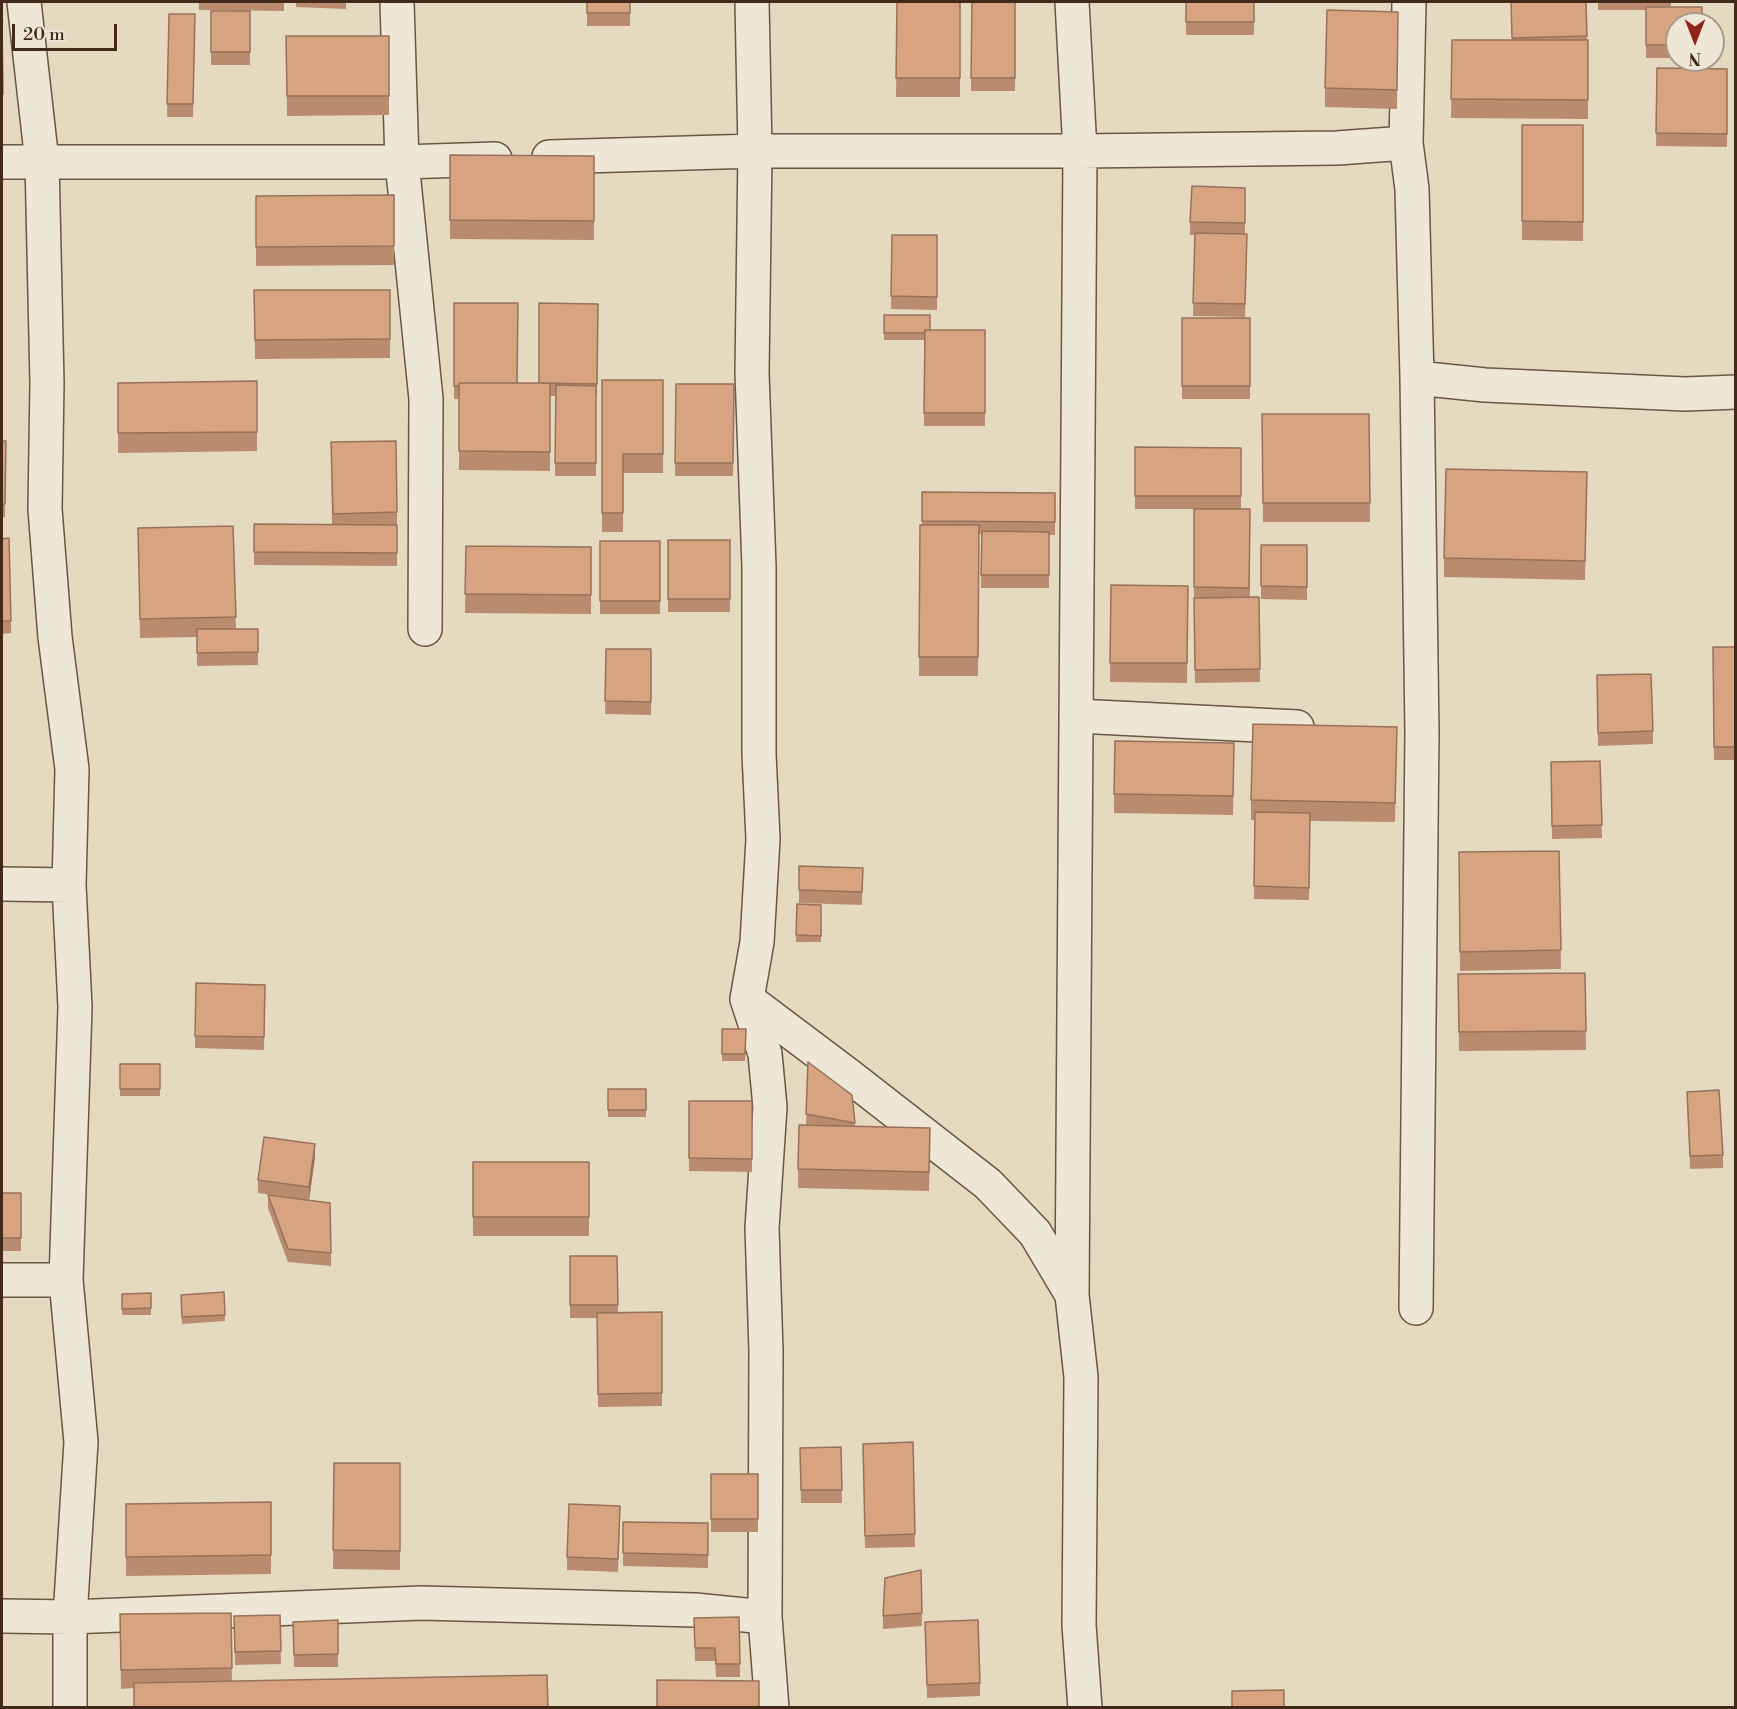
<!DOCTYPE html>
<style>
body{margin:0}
#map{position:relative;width:1737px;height:1709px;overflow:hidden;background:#e5dac0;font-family:"Libre Bodoni",serif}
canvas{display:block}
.frame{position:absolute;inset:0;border:3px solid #422919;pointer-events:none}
.north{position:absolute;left:1665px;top:12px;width:60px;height:60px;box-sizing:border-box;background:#eee7d6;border:2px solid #a99b8a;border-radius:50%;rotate:180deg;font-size:16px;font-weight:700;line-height:24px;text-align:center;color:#422919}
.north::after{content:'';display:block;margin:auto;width:21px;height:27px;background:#8f2418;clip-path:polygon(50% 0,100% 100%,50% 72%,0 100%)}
.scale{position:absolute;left:12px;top:24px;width:105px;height:27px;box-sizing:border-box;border:3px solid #422919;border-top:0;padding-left:8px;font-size:18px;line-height:21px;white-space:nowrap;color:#422919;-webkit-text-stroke:4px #eee7d6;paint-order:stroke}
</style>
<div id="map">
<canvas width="1737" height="1709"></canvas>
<div class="frame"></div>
<div class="north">N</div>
<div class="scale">20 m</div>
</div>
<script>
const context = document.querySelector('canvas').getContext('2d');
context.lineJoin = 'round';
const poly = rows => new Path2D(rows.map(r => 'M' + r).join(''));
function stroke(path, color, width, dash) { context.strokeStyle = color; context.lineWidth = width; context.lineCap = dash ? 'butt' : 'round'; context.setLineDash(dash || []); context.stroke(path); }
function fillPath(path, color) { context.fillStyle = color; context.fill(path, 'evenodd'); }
const minor = poly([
 [24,2,42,162,47,383,45,509,55,637,72,769,69,885,75,1007,66,1280,81,1442,70,1617,70,1708],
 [397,2,402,162,426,399,425,629],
 [752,2,755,151,752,373,759,567,759,754,763,839,757,942,747,999,765,1054,770,1107,762,1228,766,1351,765,1617,772,1708],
 [1072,2,1080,151,1072,1295],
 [1406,143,1409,2],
 [549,157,755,151,1080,151,1337,148,1406,143,1412,189,1417,378,1422,732,1416,1308],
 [2,162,402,162,495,159],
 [1417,378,1485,385,1685,394,1736,392],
 [1077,716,1297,727],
 [2,884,69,885],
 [747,999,848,1075,988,1184,1035,1233,1072,1295,1081,1377,1079,1625,1085,1708],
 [2,1280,66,1280],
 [2,1616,70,1617,421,1603,695,1610,765,1617]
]);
stroke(minor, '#6b5543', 36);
stroke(minor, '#eee7d6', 33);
fillPath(poly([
 [199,2,284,2,284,11,199,10],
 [296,2,346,2,346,9,296,7],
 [587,2,630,2,630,26,587,26],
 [897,2,960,2,960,97,896,97],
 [972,2,1015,2,1015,91,971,91],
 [1186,2,1254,2,1254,35,1186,35],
 [1511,2,1586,2,1587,40,1588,40,1588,119,1451,118,1452,40,1512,40],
 [1598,2,1671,2,1671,7,1677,24,1677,58,1646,58,1646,10,1598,10],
 [211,11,250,11,250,65,211,65],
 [169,14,195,14,193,117,167,117],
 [2,22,3,113,2,113],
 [1398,31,1397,109,1325,107,1325,88],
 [286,36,389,36,389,115,287,116],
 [1657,68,1727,69,1727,147,1656,146],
 [1522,125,1583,125,1583,241,1522,240],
 [450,155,594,156,594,240,450,239],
 [1245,188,1245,234,1247,247,1245,317,1193,316,1195,235,1190,235,1190,222],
 [394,195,394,265,256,266,256,196],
 [892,235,937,235,937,310,891,309],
 [254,290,390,290,390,358,255,359],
 [454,303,517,383,539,383,598,304,597,396,596,396,596,476,555,476,555,396,550,396,550,471,459,470,459,399,454,399],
 [884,315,930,330,985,330,985,426,924,426,924,340,884,340],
 [1182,318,1250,318,1250,399,1182,399],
 [602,380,663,380,663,473,623,473,623,532,602,532],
 [257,381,257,451,118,453,118,383],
 [676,384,734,384,733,476,675,476],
 [1262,414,1369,414,1370,522,1263,522],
 [2,441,6,441,5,517,2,517],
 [331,442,397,512,397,566,254,565,254,524,332,524],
 [1135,447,1241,448,1241,509,1250,509,1250,597,1259,597,1260,682,1195,683,1194,600,1194,509,1203,509,1135,509],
 [1587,491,1585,580,1444,577,1444,558],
 [922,492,1055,493,1055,535,1049,535,1049,588,981,588,982,534,979,534,978,676,919,676,920,525,922,525],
 [233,526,236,629,258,629,258,665,197,666,197,637,140,638,138,528],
 [2,539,11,621,11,633,2,634],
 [668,540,730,540,730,612,668,612],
 [600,541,660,541,660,614,600,614],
 [1261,545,1307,545,1307,600,1261,599],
 [466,546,591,547,591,614,465,613],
 [1111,585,1188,586,1187,683,1110,682],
 [1713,647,1736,647,1736,760,1714,760],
 [606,649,651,649,651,715,605,714],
 [1597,675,1653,731,1653,744,1598,746],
 [1397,727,1395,822,1310,821,1309,900,1254,899,1255,820,1251,820,1251,800],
 [1600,761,1602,838,1552,839,1551,762],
 [1234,762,1233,815,1114,813,1114,794],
 [1559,851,1561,969,1460,971,1459,852],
 [799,866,863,868,862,905,799,903],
 [797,904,821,905,821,942,796,942],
 [1585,973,1586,1050,1459,1051,1458,974],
 [265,998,264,1050,195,1048,195,1036],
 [722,1029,746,1029,745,1061,722,1061],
 [808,1062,852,1095,855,1126,930,1147,929,1191,798,1188,798,1169,806,1125],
 [120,1064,160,1064,160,1096,120,1096],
 [608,1089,646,1089,646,1117,608,1117],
 [1687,1092,1723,1155,1723,1168,1690,1169],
 [689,1101,752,1101,752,1172,689,1171],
 [315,1157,309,1200,258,1193,258,1180],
 [473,1162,589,1162,589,1236,473,1236],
 [2,1193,21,1193,21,1251,2,1251],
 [268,1195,331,1253,331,1266,288,1262,268,1208],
 [570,1256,617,1256,618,1313,662,1312,662,1406,598,1407,597,1318,570,1318],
 [224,1292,225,1321,182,1324,181,1295],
 [151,1293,151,1315,122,1315,122,1294],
 [913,1442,915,1547,865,1548,863,1444],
 [841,1447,842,1503,801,1503,800,1448],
 [334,1463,400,1463,400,1570,333,1569],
 [711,1474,758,1474,758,1532,711,1532],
 [271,1502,271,1574,126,1576,126,1504],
 [620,1519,618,1572,567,1570,567,1557],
 [623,1522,708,1523,708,1568,623,1566],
 [921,1570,922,1626,883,1629,883,1616],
 [231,1613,232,1681,121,1689,120,1614],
 [280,1615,281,1664,235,1665,234,1616],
 [739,1617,740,1677,716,1677,715,1661,695,1661,694,1618],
 [338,1620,338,1667,294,1667,293,1622],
 [925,1622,980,1683,980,1696,927,1698]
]), '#ba8c6f');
fillPath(poly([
 [315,1144,315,1157,309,1200,309,1187]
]), '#97725a');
const building = poly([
 [587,2,630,2,630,13,587,13,587,2],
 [897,2,960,2,960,78,896,78,897,2],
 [972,2,1015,2,1015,78,971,78,972,2],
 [1186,2,1254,2,1254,22,1186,22,1186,2],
 [1511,2,1586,2,1587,36,1512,38,1511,2],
 [1646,7,1702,7,1702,24,1677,24,1677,45,1646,45,1646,7],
 [1327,10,1398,12,1397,90,1325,88,1327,10],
 [211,11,250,11,250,52,211,52,211,11],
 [169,14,195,14,193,104,167,104,169,14],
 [2,22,3,94,2,94,2,22],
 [286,36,389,36,389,96,287,96,286,36],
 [1452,40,1588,40,1588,100,1451,99,1452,40],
 [1657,68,1727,69,1727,134,1656,133,1657,68],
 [1522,125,1583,125,1583,222,1522,221,1522,125],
 [450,155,594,156,594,221,450,220,450,155],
 [1192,186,1245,188,1245,223,1190,222,1192,186],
 [394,195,394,246,256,247,256,196,394,195],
 [1195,233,1247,234,1245,304,1193,303,1195,233],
 [892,235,937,235,937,297,891,296,892,235],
 [254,290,390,290,390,339,255,340,254,290],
 [454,303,518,303,517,383,459,383,459,386,454,386,454,303],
 [539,303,598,304,597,384,539,383,539,303],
 [884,315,930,315,930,330,925,330,924,333,884,333,884,315],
 [1182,318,1250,318,1250,386,1182,386,1182,318],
 [925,330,985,330,985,413,924,413,925,330],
 [602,380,663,380,663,454,623,454,623,513,602,513,602,380],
 [257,381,257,432,118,433,118,383,257,381],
 [459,383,550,383,550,452,459,451,459,383],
 [676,384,734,384,733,463,675,463,676,384],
 [556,385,596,386,596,463,555,463,556,385],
 [1262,414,1369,414,1370,503,1263,503,1262,414],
 [2,441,6,441,5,504,2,504,2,441],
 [396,441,397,512,333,514,331,442,396,441],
 [1135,447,1241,448,1241,496,1135,496,1135,447],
 [1446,469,1587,472,1585,561,1444,558,1446,469],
 [922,492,1055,493,1055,522,922,521,922,492],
 [1194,509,1250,509,1249,588,1194,587,1194,509],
 [254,524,397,525,397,553,254,552,254,524],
 [920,525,979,525,978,657,919,657,920,525],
 [233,526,236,617,140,619,138,528,233,526],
 [982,531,1049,532,1049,575,981,575,982,531],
 [9,538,11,621,2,621,2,539,9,538],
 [668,540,730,540,730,599,668,599,668,540],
 [600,541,660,541,660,601,600,601,600,541],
 [1261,545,1307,545,1307,587,1261,586,1261,545],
 [466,546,591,547,591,595,465,594,466,546],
 [1111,585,1188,586,1187,663,1110,663,1111,585],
 [1259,597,1260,669,1195,670,1194,598,1259,597],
 [197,629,258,629,258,652,197,653,197,629],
 [1713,647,1736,647,1736,747,1714,747,1713,647],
 [606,649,651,649,651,702,605,701,606,649],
 [1651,674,1653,731,1598,733,1597,675,1651,674],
 [1253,724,1397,727,1395,803,1251,800,1253,724],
 [1115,741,1234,743,1233,796,1114,794,1115,741],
 [1600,761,1602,825,1552,826,1551,762,1600,761],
 [1255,812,1310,813,1309,888,1254,886,1255,812],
 [1559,851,1561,950,1460,952,1459,852,1559,851],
 [799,866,863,868,862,892,799,890,799,866],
 [797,904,821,905,821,936,796,935,797,904],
 [1585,973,1586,1031,1459,1032,1458,974,1585,973],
 [196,983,265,985,264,1037,195,1036,196,983],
 [722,1029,746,1029,745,1054,722,1054,722,1029],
 [808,1062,852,1095,855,1123,806,1114,808,1062],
 [120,1064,160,1064,160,1089,120,1089,120,1064],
 [608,1089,646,1089,646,1110,608,1110,608,1089],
 [1719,1090,1723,1155,1690,1156,1687,1092,1719,1090],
 [689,1101,752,1101,752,1159,689,1158,689,1101],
 [799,1125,930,1128,929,1172,798,1169,799,1125],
 [264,1137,315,1144,309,1187,258,1180,264,1137],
 [473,1162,589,1162,589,1217,473,1217,473,1162],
 [2,1193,21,1193,21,1238,2,1238,2,1193],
 [268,1195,330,1203,331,1253,288,1249,268,1195],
 [570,1256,617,1256,618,1305,570,1305,570,1256],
 [224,1292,225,1315,182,1317,181,1295,224,1292],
 [151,1293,151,1308,122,1309,122,1294,151,1293],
 [662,1312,662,1393,598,1394,597,1313,662,1312],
 [913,1442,915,1534,865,1536,863,1444,913,1442],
 [841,1447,842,1490,801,1490,800,1448,841,1447],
 [334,1463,400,1463,400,1551,333,1550,334,1463],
 [711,1474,758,1474,758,1519,711,1519,711,1474],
 [271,1502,271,1555,126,1557,126,1504,271,1502],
 [569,1504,620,1506,618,1559,567,1557,569,1504],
 [623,1522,708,1523,708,1555,623,1553,623,1522],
 [921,1570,922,1613,883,1616,885,1578,921,1570],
 [231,1613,232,1668,121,1670,120,1614,231,1613],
 [280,1615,281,1651,235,1652,234,1616,280,1615],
 [739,1617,740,1664,716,1664,715,1648,695,1648,694,1618,739,1617],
 [338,1620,338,1654,294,1655,293,1622,338,1620],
 [978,1620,980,1683,927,1685,925,1622,978,1620],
 [547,1675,548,1707,134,1707,134,1683,547,1675],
 [657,1680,759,1681,759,1707,657,1707,657,1680],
 [1284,1690,1284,1707,1232,1707,1232,1691,1284,1690]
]);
fillPath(building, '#d8a381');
stroke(building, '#97725a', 1.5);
</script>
